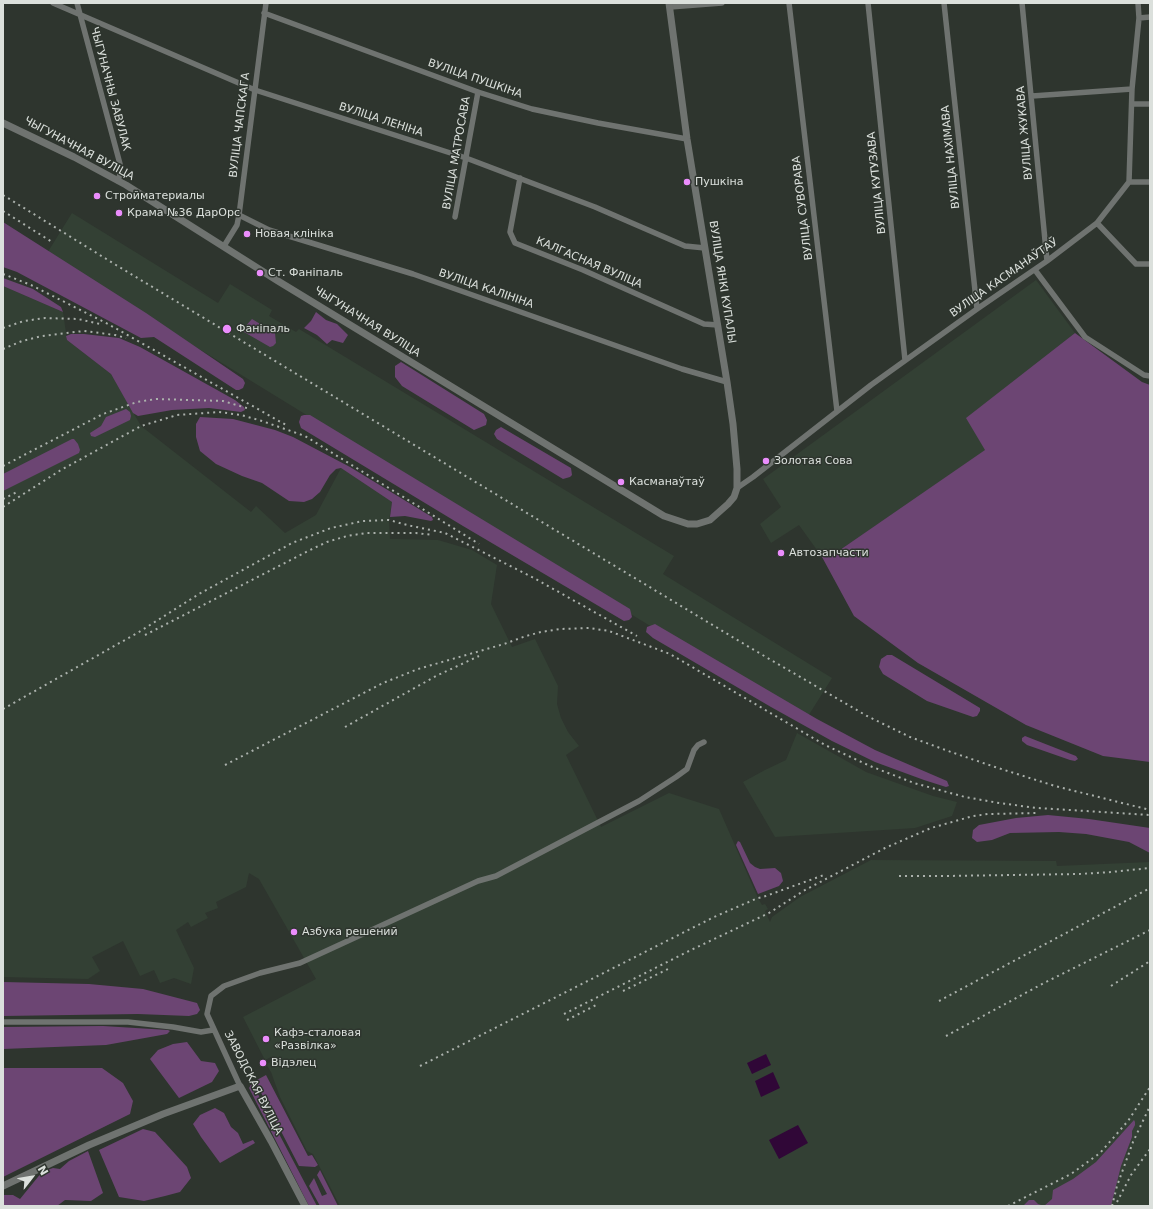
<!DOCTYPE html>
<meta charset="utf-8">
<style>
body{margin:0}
#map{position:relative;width:1153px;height:1209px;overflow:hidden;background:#2e352e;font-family:"DejaVu Sans",sans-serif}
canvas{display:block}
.frame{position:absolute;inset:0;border:4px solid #dbe0dc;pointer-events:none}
.north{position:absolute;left:12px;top:1157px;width:40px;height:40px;-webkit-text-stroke:3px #2e352e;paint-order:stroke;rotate:59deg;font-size:11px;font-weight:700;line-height:16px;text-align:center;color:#dbe0dc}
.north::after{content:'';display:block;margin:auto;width:14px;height:18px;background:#dbe0dc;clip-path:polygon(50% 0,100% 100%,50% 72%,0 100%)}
</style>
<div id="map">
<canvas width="1153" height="1209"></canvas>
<div class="frame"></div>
<div class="north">N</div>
</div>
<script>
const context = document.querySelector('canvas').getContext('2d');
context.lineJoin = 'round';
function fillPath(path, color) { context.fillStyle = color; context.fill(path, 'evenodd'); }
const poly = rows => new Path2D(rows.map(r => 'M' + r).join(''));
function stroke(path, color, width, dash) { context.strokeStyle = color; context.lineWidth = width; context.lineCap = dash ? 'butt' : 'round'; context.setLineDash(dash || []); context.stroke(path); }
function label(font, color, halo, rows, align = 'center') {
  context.font = font + ' "DejaVu Sans",sans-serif'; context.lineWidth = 3; context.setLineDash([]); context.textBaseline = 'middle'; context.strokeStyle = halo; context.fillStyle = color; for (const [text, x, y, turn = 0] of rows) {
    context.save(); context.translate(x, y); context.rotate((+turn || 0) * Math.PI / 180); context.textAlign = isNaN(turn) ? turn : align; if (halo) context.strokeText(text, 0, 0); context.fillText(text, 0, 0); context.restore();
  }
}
fillPath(poly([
 [72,213,218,303,230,284,272,310,269,316,296,332,299,329,674,556,663,574,832,678,805,721,46,255],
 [1036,280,1075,333,967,418,986,450,837,552,822,557,799,525,771,543,760,524,781,507,763,479],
 [3,286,63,312,67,340,111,374,141,426,251,512,256,506,285,533,316,515,341,468,392,502,389,520,390,539,438,540,472,550,497,565,491,604,512,647,535,639,558,686,557,704,561,718,568,732,579,746,566,755,601,827,669,793,719,809,758,898,762,905,765,904,768,909,765,911,770,922,772,917,800,897,871,860,1056,861,1057,866,1150,862,1150,1206,340,1206,313,1154,307,1151,280,1097,271,1072,266,1064,273,1061,271,1057,265,1060,243,1017,316,979,259,879,249,873,246,887,216,902,218,908,205,913,208,918,191,927,188,922,176,930,194,968,191,984,174,978,160,983,154,970,140,976,123,941,92,957,100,971,88,979,3,977],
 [797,733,866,772,933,796,957,802,952,816,915,828,775,837,743,782,765,770,786,760]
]), '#334034');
fillPath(poly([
 [3,222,146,313,243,379,245,383,243,388,239,390,236,390,154,337,141,338,17,272,3,267],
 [3,278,33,289,61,307,63,312,3,286],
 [316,312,326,320,337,324,348,335,343,343,332,340,327,344,317,335,304,328,311,321],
 [252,319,275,333,276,343,273,346,270,347,244,332,243,329],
 [1075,333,1142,382,1150,385,1150,762,1103,756,1026,725,918,663,854,616,822,557,837,552,985,450,966,418],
 [71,334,84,334,119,338,140,347,235,400,244,407,245,410,241,412,209,408,172,410,138,416,133,413,111,374,67,340,66,336],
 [401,362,484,414,487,420,486,425,474,430,402,386,395,377,395,366],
 [126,409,130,412,131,416,130,420,95,437,91,436,90,433,101,426,106,417],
 [304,415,310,415,630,609,632,617,629,620,624,621,463,526,301,428,299,422,301,416],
 [200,417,233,419,275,430,293,437,350,467,432,517,433,520,431,521,405,516,390,517,392,502,341,468,336,469,330,475,320,492,312,499,304,502,289,501,262,483,242,476,216,464,200,451,196,437,196,424],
 [501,427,571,468,572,475,570,477,563,479,497,439,494,434,496,430],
 [72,439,74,439,78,444,80,450,79,453,3,491,3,474],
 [655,624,817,719,875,750,947,781,949,786,946,787,924,780,875,762,832,741,771,707,653,638,646,632,647,627],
 [887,655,892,655,980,708,980,711,977,716,973,717,927,701,883,674,879,667,881,659],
 [1025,736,1076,756,1078,759,1075,761,1070,760,1027,745,1022,741,1022,738],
 [1048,815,1089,819,1150,828,1150,853,1129,842,1086,834,1059,832,1010,833,992,840,977,842,972,838,973,830,979,825,1016,818],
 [738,841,740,842,750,863,755,867,760,869,775,868,781,873,783,881,779,886,758,894,736,845],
 [3,982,89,984,143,989,197,1003,200,1010,197,1014,189,1016,138,1014,3,1016],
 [103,1026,168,1030,170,1031,167,1034,106,1045,3,1049,3,1027],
 [187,1042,201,1061,215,1063,219,1071,212,1082,179,1098,150,1059,158,1050,173,1044],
 [3,1068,102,1068,123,1083,133,1101,130,1114,3,1177],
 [266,1075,308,1156,312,1155,318,1165,315,1167,299,1166,255,1081],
 [252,1083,277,1130,317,1206,309,1206,249,1088],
 [215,1108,224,1113,231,1127,238,1133,243,1144,253,1140,255,1143,220,1163,201,1137,193,1124,200,1115],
 [1134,1120,1135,1122,1135,1125,1132,1131,1132,1137,1121,1166,1111,1206,1023,1206,1029,1200,1034,1200,1038,1204,1044,1206,1052,1199,1053,1190,1073,1179,1096,1162],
 [143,1129,155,1132,187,1167,191,1178,180,1192,165,1196,144,1201,119,1197,99,1150],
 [88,1151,103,1193,91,1201,65,1200,57,1206,3,1206,3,1195,13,1195,20,1199,42,1172,53,1168,60,1169,69,1161],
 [320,1170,338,1206,320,1206,309,1186,314,1178,322,1196,327,1194,317,1175]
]), '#6c4573');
fillPath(poly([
 [766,1054,771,1065,752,1074,747,1063],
 [773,1072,780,1088,761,1097,755,1081],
 [798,1125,808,1143,779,1159,769,1140]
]), '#300737');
stroke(poly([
 [53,3,255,90,466,158,595,207,685,246,705,248],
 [77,3,120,164,120,174,118,181],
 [789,3,837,411],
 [868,3,905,360],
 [944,3,977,309],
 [1022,3,1047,261],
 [670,7,722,3],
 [264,13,478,92,532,109,598,123,687,139],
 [1139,18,1150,17],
 [1032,96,1132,89],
 [1132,104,1150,104],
 [520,178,510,232,515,243,583,270,704,324,718,325],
 [1129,182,1150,182],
 [239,215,269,230,413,274,682,369,727,382],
 [455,217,478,92],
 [1097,223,1136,264,1150,264],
 [224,246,237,225,239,215,266,3],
 [1035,270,1085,337,1144,375,1150,376],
 [737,488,753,477,871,385,977,309,1047,261,1097,223,1129,182,1132,89,1139,18,1138,3],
 [3,1022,128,1022,173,1027,201,1032,213,1030],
 [240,1086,207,1014,211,996,224,986,260,973,300,963,478,881,496,876,639,801,676,777,687,769,694,750,698,745,704,742]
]), '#6f7370', 5.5);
stroke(poly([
 [3,123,74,157,126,185,278,281,664,516,688,524,697,524,710,520,728,504,734,497,737,488,737,469,733,424,727,382,687,139,669,3],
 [3,1186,89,1145,163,1114,240,1086,271,1141,305,1206]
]), '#6f7370', 7);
stroke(poly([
 [3,195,116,265,754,650,867,716,910,737,951,752,995,767,1055,786,1150,810],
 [3,211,52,242],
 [3,274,31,285,108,324,286,425],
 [3,328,24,321,45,318,78,319,100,324],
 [3,349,22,341,42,336,66,333,84,331,115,335,126,338],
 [3,466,103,414,137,402,156,399,223,401,250,409],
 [3,499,19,491],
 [3,507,61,470,141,426,177,415,219,412,241,415,262,421,305,436,479,544],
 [145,635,310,550,327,542,347,536,366,533,416,533,433,535],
 [3,709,139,632,199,594,292,543,331,528,363,521,389,520,407,525,445,533,532,577,637,636],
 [345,727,436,676,479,656],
 [225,765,383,683,418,669,504,644,526,636,541,632,560,629,589,628,609,631,670,654,825,745,870,766,914,783,965,797,999,803,1037,808,1150,815],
 [899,876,945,876,1079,874,1111,872,1150,868],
 [1111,986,1150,961],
 [623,991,668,969],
 [939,1001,1150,888],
 [564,1014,691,950,769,913,805,890,885,848,931,828,973,816,988,814,1038,813],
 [567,1020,598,1004],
 [946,1036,1044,983,1150,930],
 [420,1066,714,917,758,898,763,897,824,875],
 [1117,1202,1131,1175,1150,1149],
 [1008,1206,1071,1174,1100,1153,1128,1121,1150,1087],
 [1112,1206,1117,1186,1133,1142,1150,1106]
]), '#abb1ac', 2, [2, 4]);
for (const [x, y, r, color] of [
 [687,182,4,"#eb8dfc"],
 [97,196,4,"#eb8dfc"],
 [119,213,4,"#eb8dfc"],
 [247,234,4,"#eb8dfc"],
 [260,273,4,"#eb8dfc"],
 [227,329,5,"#eb8dfc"],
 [766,461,4,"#eb8dfc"],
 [621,482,4,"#eb8dfc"],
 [781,553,4,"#eb8dfc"],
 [294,932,4,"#eb8dfc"],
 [266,1039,4,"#eb8dfc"],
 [263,1063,4,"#eb8dfc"]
]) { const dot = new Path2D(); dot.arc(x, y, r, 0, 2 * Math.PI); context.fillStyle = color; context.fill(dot); stroke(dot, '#2e352e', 1.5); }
label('11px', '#dbe0dc', '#2e352e', [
 ["ВУЛІЦА ПУШКІНА",475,79,19],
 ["ЧЫГУНАЧНЫ ЗАВУЛАК",110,89,75],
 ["ВУЛІЦА ЛЕНІНА",381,120,18],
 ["ВУЛІЦА ЧАПСКАГА",240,125,-83],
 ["ВУЛІЦА ЖУКАВА",1025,133,-95],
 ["ЧЫГУНАЧНАЯ ВУЛІЦА",79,149,28],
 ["ВУЛІЦА МАТРОСАВА",457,153,-80],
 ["ВУЛІЦА НАХІМАВА",951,157,-96],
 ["ВУЛІЦА КУТУЗАВА",877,183,-96],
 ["ВУЛІЦА СУВОРАВА",803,208,-97],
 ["КАЛГАСНАЯ ВУЛІЦА",589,263,23],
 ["ВУЛІЦА КАСМАНАЎТАЎ",1004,278,-35],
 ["ВУЛІЦА ЯНКІ КУПАЛЫ",722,282,81],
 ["ВУЛІЦА КАЛІНІНА",486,289,19],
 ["ЧЫГУНАЧНАЯ ВУЛІЦА",367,322,32],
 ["ЗАВОДСКАЯ ВУЛІЦА",253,1083,63]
]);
label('11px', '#dbe0dc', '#2e352e', [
 ["Пушкіна",695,182],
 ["Стройматериалы",105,196],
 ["Крама №36 ДарОрс",127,213],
 ["Новая клініка",255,234],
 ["Ст. Фаніпаль",268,273],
 ["Фаніпаль",236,329],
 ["Золотая Сова",774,461],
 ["Касманаўтаў",629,482],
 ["Автозапчасти",789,553],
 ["Азбука решений",302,932],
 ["Кафэ-сталовая",274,1033],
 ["«Развілка»",274,1046],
 ["Відэлец",271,1063]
], 'left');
</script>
